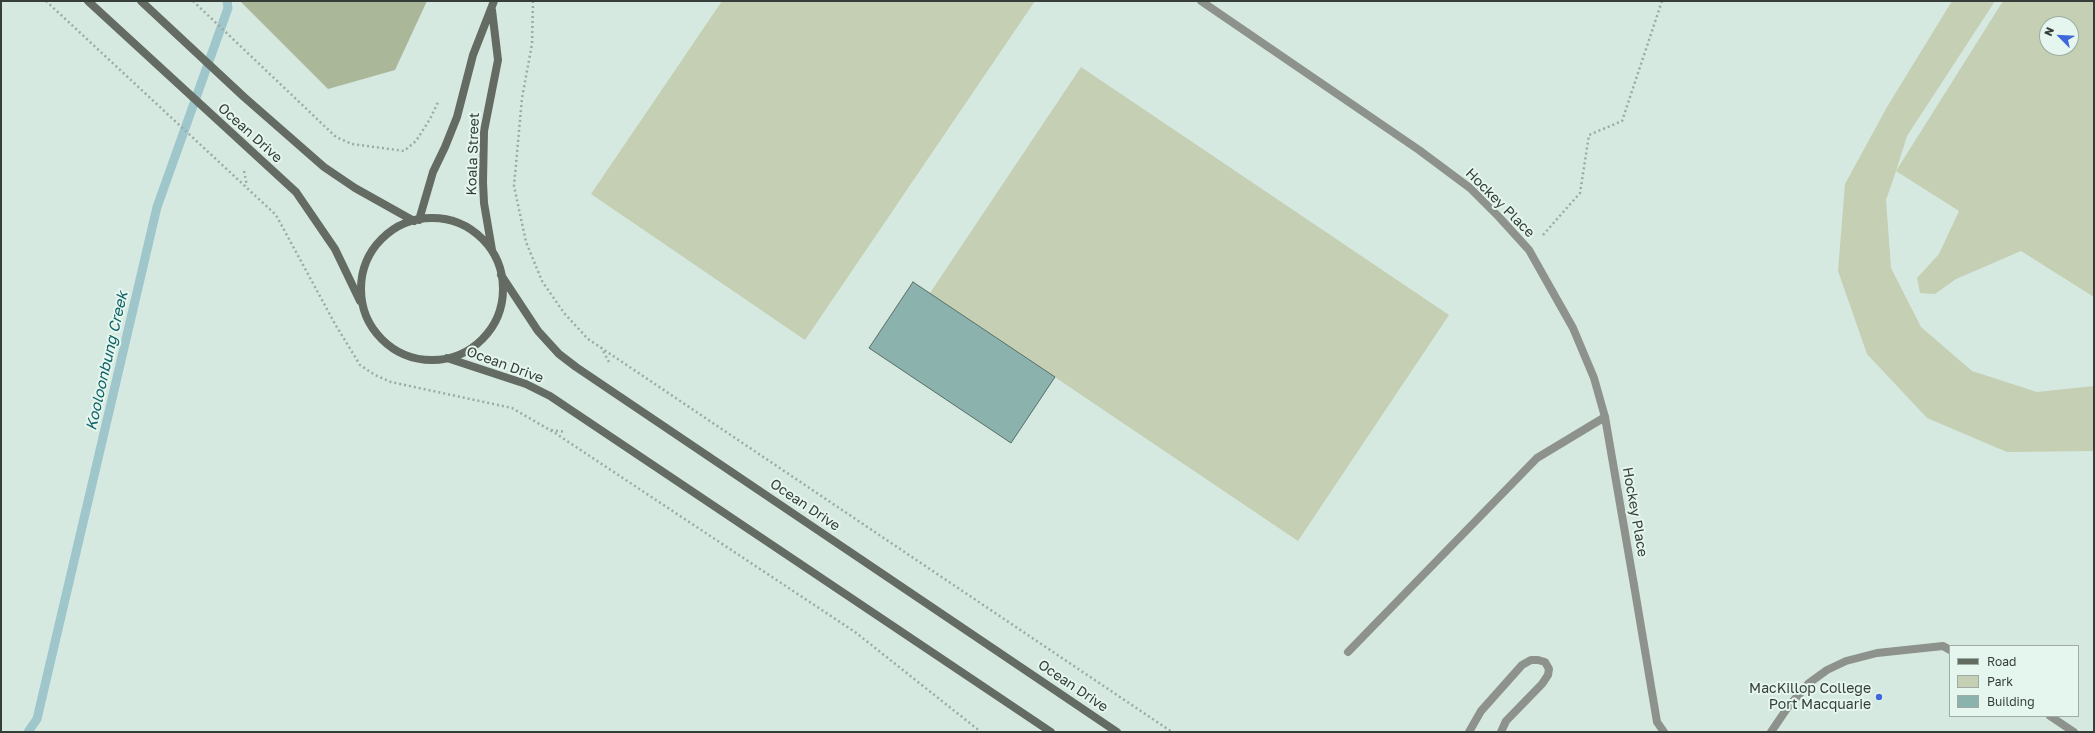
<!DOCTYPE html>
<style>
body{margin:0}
#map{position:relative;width:2095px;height:733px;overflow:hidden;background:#d6e9e0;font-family:"Golos Text",sans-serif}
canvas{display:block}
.frame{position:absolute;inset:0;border:2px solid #363e3a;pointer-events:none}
.legend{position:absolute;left:1949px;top:645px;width:130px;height:72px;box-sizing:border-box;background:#e4f6ed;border:1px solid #9eaca5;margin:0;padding:5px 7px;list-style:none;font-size:12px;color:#363e3a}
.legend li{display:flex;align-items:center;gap:8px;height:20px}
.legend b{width:20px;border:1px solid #9eaca5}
.north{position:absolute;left:2039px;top:16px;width:40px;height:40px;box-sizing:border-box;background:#e4f6ed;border:1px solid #9eaca5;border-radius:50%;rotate:294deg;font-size:11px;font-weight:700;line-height:16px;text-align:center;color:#363e3a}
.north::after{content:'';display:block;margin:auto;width:14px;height:18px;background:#4168da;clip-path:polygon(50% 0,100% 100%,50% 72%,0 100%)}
</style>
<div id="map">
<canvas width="2095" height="733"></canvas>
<div class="frame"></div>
<ul class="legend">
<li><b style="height:5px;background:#636b63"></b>Road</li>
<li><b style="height:11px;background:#c4cfb3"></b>Park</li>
<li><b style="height:11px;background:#8bb2ac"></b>Building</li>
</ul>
<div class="north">N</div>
</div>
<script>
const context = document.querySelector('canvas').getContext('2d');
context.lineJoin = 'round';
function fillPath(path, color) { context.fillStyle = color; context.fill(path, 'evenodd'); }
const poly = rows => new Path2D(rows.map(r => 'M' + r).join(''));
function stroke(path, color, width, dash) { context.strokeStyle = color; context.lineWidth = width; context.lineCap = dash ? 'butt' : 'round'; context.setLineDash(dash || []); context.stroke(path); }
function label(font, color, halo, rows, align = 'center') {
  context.font = font + ' "Golos Text",sans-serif'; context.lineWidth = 4; context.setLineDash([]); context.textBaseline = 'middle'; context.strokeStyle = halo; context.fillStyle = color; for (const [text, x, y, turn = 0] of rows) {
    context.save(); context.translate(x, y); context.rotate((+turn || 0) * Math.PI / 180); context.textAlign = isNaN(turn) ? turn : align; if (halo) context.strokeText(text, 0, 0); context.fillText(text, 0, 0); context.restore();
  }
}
fillPath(poly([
 [722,1,1035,1,805,340,591,194],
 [1952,1,1995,1,1907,136,1896,171,2003,1,2094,1,2094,297,2021,251,1956,279,1935,294,1920,293,1917,278,1939,254,1959,211,1896,171,1886,200,1891,268,1921,327,1972,371,2037,392,2094,386,2094,451,2007,452,1927,418,1867,354,1838,271,1845,184,1887,107],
 [2047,24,2071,24,2071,48,2047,48],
 [1081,67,1449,315,1298,541,930,293]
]), '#c4cfb3');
fillPath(poly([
 [240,1,427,1,395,70,328,89]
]), '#abb799');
stroke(poly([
 [28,732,37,719,157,207,228,8,227,1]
]), '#9fc6cb', 9);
const building = poly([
 [913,282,1055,377,1011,443,869,348,913,282]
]);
fillPath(building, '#8bb2ac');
stroke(building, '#586b68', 1);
stroke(poly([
 [46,1,276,215,335,324,360,365,375,375,391,382,512,408,555,433,855,632,981,732],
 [193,1,336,137,352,144,404,151,416,141,430,119,439,100],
 [533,1,532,44,522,98,514,186,526,242,542,281,564,313,588,339,1172,732],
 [244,171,247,186],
 [1543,235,1580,193,1589,135,1622,121,1662,1],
 [601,347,610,364],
 [551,430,566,432]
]), '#9baaa3', 2.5, [2, 3]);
stroke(poly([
 [1634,585,1657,722,1664,732],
 [1348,652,1537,458,1605,417],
 [2050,716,2074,732],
 [1469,732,1481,711,1522,665,1531,660,1538,660,1545,662,1549,669,1548,675,1542,684,1506,721,1501,732],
 [1771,732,1788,707,1809,683,1827,670,1846,661,1877,653,1943,646,1950,650]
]), '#8d928c', 8);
stroke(poly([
 [1201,1,1419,150,1470,188,1499,217,1529,250,1573,328,1594,378,1605,417,1634,585]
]), '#8d928c', 8);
stroke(poly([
 [88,1,296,192,335,249,360,301],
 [141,1,244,97,324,167,355,188,414,221],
 [492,10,498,60,484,131,483,182,484,203,492,250],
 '361 289a71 71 0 1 1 142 0a71 71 0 1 1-142 0Z',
 [419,220,433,172,445,147,457,117,473,55,494,1],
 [501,275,538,331,559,354,576,367,1117,732],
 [447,358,526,384,550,396,1051,732]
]), '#636b63', 8);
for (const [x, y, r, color] of [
 [1879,697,4,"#4168da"]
]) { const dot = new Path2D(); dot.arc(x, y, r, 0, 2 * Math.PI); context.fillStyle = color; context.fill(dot); stroke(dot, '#e4f6ed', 1.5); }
label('14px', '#363e3a', '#e4f6ed', [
 ["Ocean Drive",250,133,42],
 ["Koala Street",473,154,-88],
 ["Hockey Place",1500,203,45],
 ["Ocean Drive",505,365,20],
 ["Ocean Drive",805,505,34],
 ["Hockey Place",1635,512,80],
 ["Ocean Drive",1073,686,34]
]);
label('14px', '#363e3a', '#e4f6ed', [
 ["MacKillop College",1871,689],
 ["Port Macquarie",1871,705]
], 'right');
label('italic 15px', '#106169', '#e4f6ed', [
 ["Kooloonbung Creek",107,361,-77]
]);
</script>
